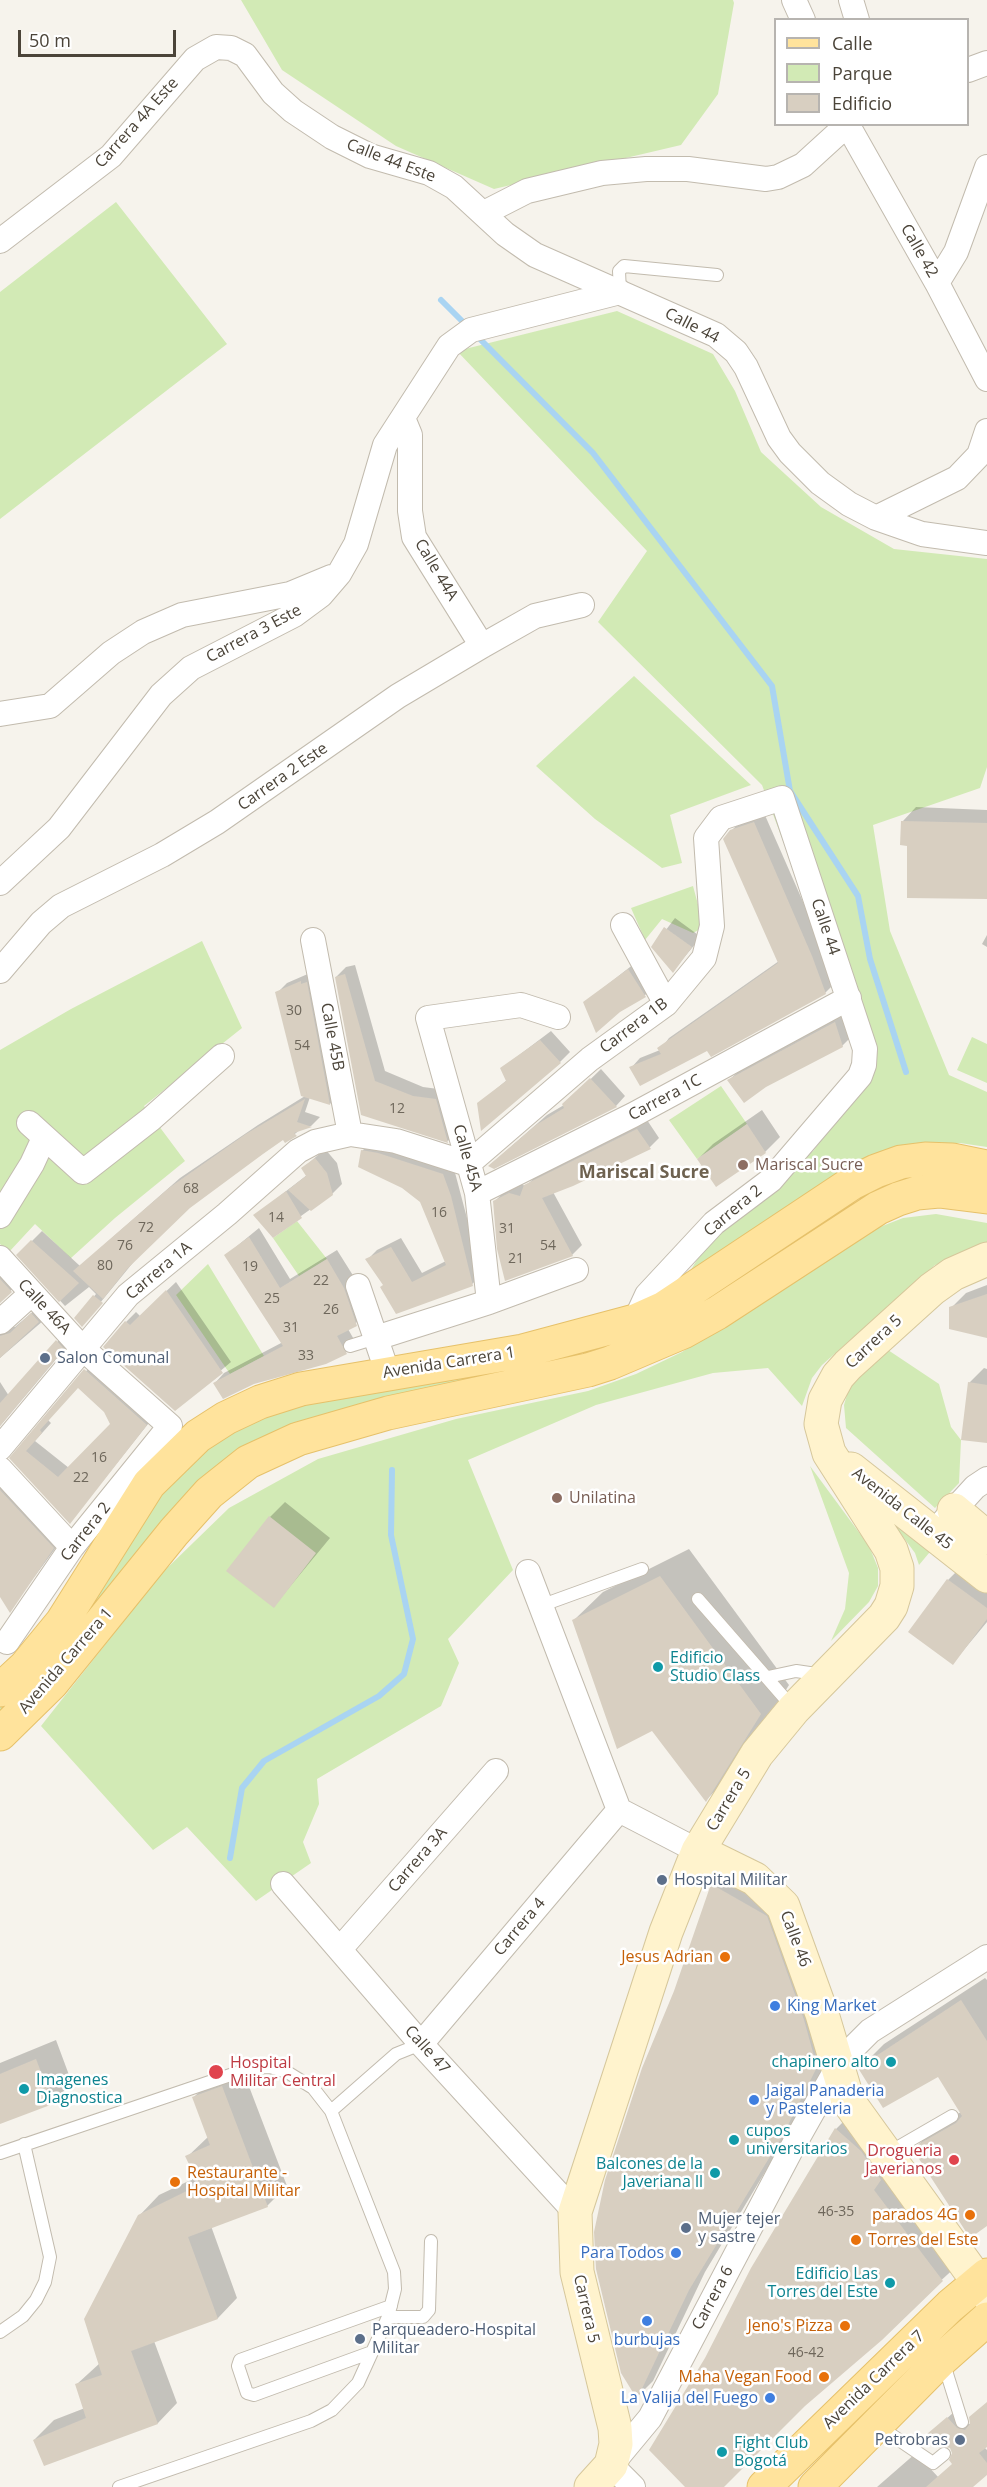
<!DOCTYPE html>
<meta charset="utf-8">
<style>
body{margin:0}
#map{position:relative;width:987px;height:2487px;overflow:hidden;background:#f6f3ec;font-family:"Open Sans",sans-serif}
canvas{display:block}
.legend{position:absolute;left:774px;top:18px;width:195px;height:108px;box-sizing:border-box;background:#fff;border:2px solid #b7b4b0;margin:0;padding:8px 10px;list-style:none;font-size:18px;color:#4b4439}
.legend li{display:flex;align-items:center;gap:12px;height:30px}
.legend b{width:30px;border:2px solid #b7b4b0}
.scale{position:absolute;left:18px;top:30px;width:158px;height:27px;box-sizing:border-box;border:3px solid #4b4439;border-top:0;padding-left:8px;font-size:18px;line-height:21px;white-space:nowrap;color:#4b4439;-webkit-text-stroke:4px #fff;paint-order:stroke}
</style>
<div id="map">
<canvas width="987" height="2487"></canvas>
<ul class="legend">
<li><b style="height:8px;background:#ffe39c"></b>Calle</li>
<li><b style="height:16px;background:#d2eab5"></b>Parque</li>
<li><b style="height:16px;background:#d8cfc1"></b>Edificio</li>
</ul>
<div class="scale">50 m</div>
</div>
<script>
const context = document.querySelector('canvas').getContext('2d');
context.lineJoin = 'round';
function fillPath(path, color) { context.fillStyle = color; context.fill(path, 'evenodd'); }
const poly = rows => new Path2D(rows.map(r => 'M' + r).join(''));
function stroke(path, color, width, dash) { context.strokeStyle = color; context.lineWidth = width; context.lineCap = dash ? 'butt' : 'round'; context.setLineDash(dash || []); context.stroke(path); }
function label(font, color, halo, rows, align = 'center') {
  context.font = font + ' "Open Sans",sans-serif'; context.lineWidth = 5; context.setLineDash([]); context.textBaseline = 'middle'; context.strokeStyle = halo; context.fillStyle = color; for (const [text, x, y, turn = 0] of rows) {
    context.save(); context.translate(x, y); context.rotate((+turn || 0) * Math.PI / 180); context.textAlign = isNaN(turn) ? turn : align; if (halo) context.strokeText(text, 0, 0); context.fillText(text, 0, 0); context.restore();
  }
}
fillPath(poly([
 [241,0,733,0,734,3,718,94,681,145,494,189,396,146,282,70],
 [116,202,227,344,0,519,0,292],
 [617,311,713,354,735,391,761,452,821,507,894,549,987,559,987,767,980,788,873,825,890,931,949,1075,987,1092,987,1147,960,1143,905,1146,689,1273,707,1243,777,1185,814,1150,869,1070,762,785,598,622,647,551,457,351],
 [634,676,751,785,670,815,682,863,662,868,595,819,536,766],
 [693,886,704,927,693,933,662,919,645,940,631,908],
 [202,941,242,1028,144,1106,185,1161,115,1218,71,1258,35,1224,9,1252,0,1244,0,1050,71,1009],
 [972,1037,987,1044,987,1083,957,1070],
 [721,1086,747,1124,697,1159,669,1120],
 [936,1214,987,1223,987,1250,935,1265,822,1365,812,1378,802,1406,768,1368,713,1373,596,1405,468,1460,513,1570,448,1639,459,1663,441,1706,317,1779,319,1804,303,1842,311,1863,256,1901,187,1827,153,1850,41,1726,160,1575,229,1508,318,1459,456,1419,588,1391,636,1374,682,1352,867,1232,903,1218],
 [297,1221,327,1259,299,1276,273,1238],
 [208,1264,264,1356,230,1374,176,1295],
 [885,1348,939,1384,951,1427,961,1440,959,1483,935,1508,846,1428,844,1405,851,1381],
 [560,1357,281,1437,0,1724,0,1705,162,1488,238,1423,312,1398],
 [810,1466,869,1546,878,1568,878,1586,869,1602,831,1641,845,1609,849,1573],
 [889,1518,934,1547,919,1565,915,1553]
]), '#d2eab5');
fillPath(poly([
 [916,807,987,810,987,898,908,844,903,821],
 [764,813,822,945,835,983,825,993,707,1049,631,1068,640,1058,660,1050,669,1038,779,961,731,831,741,821],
 [675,918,701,937,673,971,653,947],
 [987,935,987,947,982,944],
 [639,960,655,986,645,995,585,1002],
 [355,965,385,1071,423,1087,446,1090,457,1131,448,1141,362,1114,336,977,346,967],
 [310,973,339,1094,330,1104,310,1097,305,1112,320,1117,311,1126,301,1129,286,1141,284,1138,189,1207,136,1259,82,1325,76,1318,96,1294,89,1287,65,1306,18,1255,42,1231,80,1266,180,1178,258,1125,305,1096,277,993,287,983],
 [845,1013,852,1036,842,1046,729,1080,739,1071],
 [551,1031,570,1052,560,1062,478,1104,507,1080,502,1068],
 [601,1069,625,1096,616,1106,490,1165,547,1115,564,1105],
 [762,1110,780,1137,765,1152,717,1185,698,1159,713,1144],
 [647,1120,659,1138,650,1147,553,1192,582,1245,572,1255,494,1202,504,1192,520,1184,526,1186,536,1176],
 [372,1141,453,1165,482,1275,472,1284,384,1285,367,1260,377,1250,401,1238,422,1273,446,1261,421,1201,362,1151],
 [325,1149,337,1163,342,1184,332,1194,301,1216,255,1215,307,1175,303,1168],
 [259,1228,290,1279,337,1250,354,1277,366,1315,348,1329,356,1343,346,1352,325,1363,215,1383,224,1373,283,1342,226,1255],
 [0,1261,20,1281,0,1302],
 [176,1282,231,1362,175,1409,126,1322,136,1312,140,1316],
 [987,1285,987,1336,951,1308,966,1293],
 [42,1304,51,1314,0,1358,0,1323,15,1327],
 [66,1332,73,1339,0,1426,0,1382,9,1396],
 [95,1361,156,1414,70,1522,11,1458],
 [79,1386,105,1411,112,1424,69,1468,35,1441,51,1423,48,1420],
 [984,1368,987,1369,987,1442,969,1383],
 [0,1470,63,1538,10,1610,0,1595],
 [285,1502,330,1538,274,1606,270,1517],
 [689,1549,789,1685,734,1772,706,1800,574,1620,603,1592],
 [963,1565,987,1583,987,1622,953,1663,948,1580],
 [728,1869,782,1901,832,2051,798,2117,705,2272,653,2381,638,2396,675,1992,712,1885],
 [985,1978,987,1980,987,2225,914,2149,938,2125,961,2112,939,2075,860,2068,884,2044],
 [56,2040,72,2083,53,2102,0,2123,0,2063],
 [242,2068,287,2186,267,2206,211,2226,237,2298,218,2318,154,2341,177,2403,158,2423,44,2464,34,2440,54,2420,85,2408,77,2384,100,2363,139,2216,159,2195,197,2177,187,2157,209,2136,194,2097,214,2077],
 [851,2114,958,2265,805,2404,723,2487,689,2487,706,2358,753,2269,836,2129],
 [987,2403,987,2445,984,2447,987,2450,987,2470,967,2487,877,2487,916,2453,939,2478,954,2464,954,2452,935,2429,954,2412,963,2423,971,2424]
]), '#0003');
stroke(poly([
 [441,300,468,327],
 [475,334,593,453,772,686,790,791,858,896,870,959,906,1072],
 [230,1858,242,1788,264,1761,379,1696,404,1674,413,1639,391,1535,392,1470]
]), '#a9d4f2', 6);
fillPath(poly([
 [901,821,987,823,987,899,907,898,907,846,900,845],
 [754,822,812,956,826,994,711,1057,707,1051,640,1086,629,1067,661,1054,657,1048,778,963,723,839,730,830],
 [664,927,692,947,673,973,651,947],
 [628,969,646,997,620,1012,596,1033,583,1002],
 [345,974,375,1081,413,1096,436,1099,448,1143,361,1115,335,977],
 [301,981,301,984,307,982,330,1105,301,1096,275,992],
 [835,1022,843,1047,766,1087,744,1103,727,1080],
 [540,1040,561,1063,481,1131,477,1103,506,1081,500,1068],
 [590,1078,617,1107,494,1169,488,1166,536,1125,564,1108,562,1104],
 [305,1099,297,1122,312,1127,294,1133,297,1136,285,1143,283,1140,263,1154,190,1208,127,1269,103,1299,73,1271,169,1188,246,1134],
 [747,1124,766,1153,716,1187,697,1159],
 [637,1129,651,1149,573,1186,542,1198,573,1256,505,1281,497,1249,493,1201,509,1193,520,1196,524,1185],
 [361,1150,378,1153,443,1174,451,1196,473,1286,396,1314,380,1287,383,1285,365,1259,391,1247,412,1282,446,1265,420,1202,402,1188,358,1167],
 [315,1158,327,1173,333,1195,311,1211,288,1190,306,1176,301,1168],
 [286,1191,302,1218,273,1238,253,1215],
 [249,1237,280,1288,327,1259,344,1288,357,1326,337,1336,347,1354,326,1364,254,1384,223,1399,213,1383,283,1346,224,1255],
 [31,1240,79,1283,59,1302,16,1255],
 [0,1279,12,1292,0,1303],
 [166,1290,223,1373,175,1411,103,1347,125,1321,130,1325],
 [987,1294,987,1338,949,1329,949,1307],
 [93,1295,103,1303,82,1327,74,1318],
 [31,1313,39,1322,0,1358,0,1336,10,1333],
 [56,1340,64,1349,0,1426,0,1403],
 [84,1369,147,1425,70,1524,9,1458],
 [78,1388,104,1412,110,1424,58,1477,26,1451,42,1433,40,1430],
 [968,1382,987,1385,987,1443,961,1440],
 [0,1490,54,1548,10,1613,0,1597],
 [269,1516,316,1553,274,1608,226,1571],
 [660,1576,761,1714,706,1802,652,1731,617,1749,572,1620],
 [947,1579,987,1608,987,1619,953,1665,908,1632],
 [711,1884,767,1916,804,2020,817,2067,783,2135,689,2290,637,2399,621,2373,596,2269,594,2232,605,2180,642,2068,674,1991],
 [961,2000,987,2041,987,2226,970,2238,912,2148,956,2123,962,2116,938,2077,883,2108,858,2068],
 [36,2059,53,2104,0,2124,0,2074],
 [222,2086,268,2207,188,2237,218,2319,131,2351,158,2424,44,2466,33,2440,86,2418,75,2384,102,2375,84,2319,138,2215,199,2185,185,2156,210,2145,192,2097],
 [835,2128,861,2151,875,2171,881,2180,874,2190,943,2281,882,2340,805,2406,724,2487,685,2487,649,2450,705,2358,751,2268],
 [987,2402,987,2447,979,2453,987,2463,987,2475,973,2487,926,2487,952,2464,949,2460,952,2453,950,2448,943,2446,939,2448,927,2434,947,2417,957,2428,965,2430,970,2424,969,2417]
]), '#d8cfc1');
const lane = poly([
 [620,292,619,271,624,266,717,275],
 [350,1346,376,1338],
 [698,1599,794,1709],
 [540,1606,642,1569],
 [768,1677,796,1671,823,1675],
 [331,2111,396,2054,421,2044],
 [0,2153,251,2068,270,2067,287,2072,313,2088,331,2111,394,2272,395,2289,388,2317,358,2383,332,2410,311,2421,119,2487],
 [888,2153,952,2116],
 [388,2317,423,2317,429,2310,431,2241],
 [0,2332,23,2316,36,2300,45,2282,50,2257,24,2144],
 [372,2352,254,2395,247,2393,238,2366,240,2360,391,2306],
 [943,2361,962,2422],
 [877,2425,933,2463,944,2454]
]);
const street = poly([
 [794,0,803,20],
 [851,0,857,20],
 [968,70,987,63],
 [847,124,937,283,987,379],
 [484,213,527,191,602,173,646,169,688,169,766,179,778,177,803,165,848,124],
 [0,241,111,156,195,59,216,47,231,48,245,55,273,93,293,111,332,137,370,156,429,173,454,187,505,234,535,255,716,335,736,352,746,367,779,438,790,453,820,483,849,504,876,518,922,534,987,543],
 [937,283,956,252,987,167],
 [403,418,410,435,410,511,414,537,482,646],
 [876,518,957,478,979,455,987,431],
 [0,714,50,706,111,653,143,632,182,615,290,594,331,577],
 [0,883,59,828,161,695,191,668,294,615,321,595,339,574,356,544,385,445,449,346,471,330,620,292],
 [623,925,666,1004],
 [313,940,350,1134],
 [0,971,41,923,61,906,162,855,217,822,398,696,482,646,535,616,582,605],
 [29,1123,83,1172,151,1119,222,1056],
 [477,1193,633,1115,849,998],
 [0,1216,32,1164,44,1138],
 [0,1258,82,1348,170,1426,72,1547,7,1642],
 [358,1286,388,1374],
 [489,1302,477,1193,428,1018,521,1005,558,1017],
 [0,1322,31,1294],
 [376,1338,489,1302,576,1270],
 [0,1448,128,1295,227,1214,298,1151,315,1142,350,1134,396,1141,468,1164,590,1059,666,1004,704,958,712,926,706,838,721,818,782,798,865,1049,864,1065,860,1076,771,1180,714,1223,647,1295,635,1321],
 [0,1469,72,1547],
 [944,1521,975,1487,987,1479],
 [528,1572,619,1810,698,1851],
 [283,1884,421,2044,575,2212],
 [340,1949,496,1771],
 [421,2044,619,1810],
 [633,2487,611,2465,650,2418,792,2148,836,2070,849,2052,870,2031,987,1957]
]);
const secondary = poly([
 [851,1469,987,1576],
 [954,1510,987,1538],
 [698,1851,755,1879,783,1906,822,2014,848,2101,987,2294],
 [591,2487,611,2465,616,2444,615,2428,577,2272,575,2212,666,1932,698,1851,757,1754,794,1709,884,1617,891,1606,897,1586,897,1568,891,1550,829,1453,821,1424,825,1400,838,1376,848,1365,932,1289,953,1274,987,1259]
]);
const primary = poly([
 [0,1690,25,1667,62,1622,149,1484,198,1436,226,1418,260,1402,301,1389,523,1351,635,1321,664,1308,852,1183,876,1171,901,1162,925,1159,952,1160,987,1167],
 [0,1734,52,1683,174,1532,209,1493,248,1462,298,1439,388,1413,588,1370,610,1363,683,1332,717,1313,878,1208,898,1199,917,1193,939,1191,987,1197],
 [764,2487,950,2306,987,2275],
 [815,2487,942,2359,987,2319]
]);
stroke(lane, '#c2bbae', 14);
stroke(street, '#c2bbae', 26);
stroke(secondary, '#d6c79b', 35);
stroke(primary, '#e6c16a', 35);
stroke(lane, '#fff', 12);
stroke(street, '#fff', 24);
stroke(secondary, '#fff3cd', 33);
stroke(primary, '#ffe39c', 33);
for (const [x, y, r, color] of [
 [743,1165,6,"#8d6e63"],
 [45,1358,6,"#5c6f8a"],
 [557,1498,6,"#8d6e63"],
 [658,1667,6,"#0f9aa8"],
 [662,1880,6,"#5c6f8a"],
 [725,1957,6,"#e8710a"],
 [775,2006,6,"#3f7fe0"],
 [891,2062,6,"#0f9aa8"],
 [216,2072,8,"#e0444e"],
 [24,2089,6,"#0f9aa8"],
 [754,2100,6,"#3f7fe0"],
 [734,2140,6,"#0f9aa8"],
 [954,2160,6,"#e0444e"],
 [715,2173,6,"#0f9aa8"],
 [175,2182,6,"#e8710a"],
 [970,2215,6,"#e8710a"],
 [686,2228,6,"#5c6f8a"],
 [856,2240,6,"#e8710a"],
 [676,2253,6,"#3f7fe0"],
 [890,2283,6,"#0f9aa8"],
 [647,2321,6,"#3f7fe0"],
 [845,2326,6,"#e8710a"],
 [360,2339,6,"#5c6f8a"],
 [824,2377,6,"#e8710a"],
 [770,2398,6,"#3f7fe0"],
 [960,2440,6,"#5c6f8a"],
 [722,2452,6,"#0f9aa8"]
]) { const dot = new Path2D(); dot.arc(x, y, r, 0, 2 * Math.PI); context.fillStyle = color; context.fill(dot); stroke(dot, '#fff', 2); }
label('14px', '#6e675b', null, [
 ["30",294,1011],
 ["54",302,1046],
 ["12",397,1109],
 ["68",191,1189],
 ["16",439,1213],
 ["14",276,1218],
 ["72",146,1228],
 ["31",507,1229],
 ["76",125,1246],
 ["54",548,1246],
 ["21",516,1259],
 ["80",105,1266],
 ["19",250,1267],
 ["22",321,1281],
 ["25",272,1299],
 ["26",331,1310],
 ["31",291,1328],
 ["33",306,1356],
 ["16",99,1458],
 ["22",81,1478],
 ["46-35",836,2212],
 ["46-42",806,2353]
]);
label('16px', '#4b4439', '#fff', [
 ["Carrera 4A Este",137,123,-48],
 ["Calle 44 Este",391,161,21],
 ["Calle 42",919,251,60],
 ["Calle 44",692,326,27],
 ["Calle 44A",436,570,59],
 ["Carrera 3 Este",254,634,-28],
 ["Carrera 2 Este",283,777,-35],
 ["Calle 44",825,927,71],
 ["Carrera 1B",634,1026,-37],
 ["Calle 45B",332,1037,79],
 ["Carrera 1C",665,1098,-28],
 ["Calle 45A",467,1158,74],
 ["Carrera 2",733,1211,-40],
 ["Carrera 1A",159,1271,-40],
 ["Calle 46A",44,1307,47],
 ["Carrera 5",874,1342,-43],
 ["Avenida Carrera 1",449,1363,-9],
 ["Avenida Calle 45",902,1509,38],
 ["Carrera 2",86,1532,-52],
 ["Avenida Carrera 1",66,1661,-49],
 ["Carrera 5",729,1800,-59],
 ["Carrera 3A",418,1860,-49],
 ["Carrera 4",520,1927,-50],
 ["Calle 46",795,1939,69],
 ["Calle 47",427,2050,48],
 ["Carrera 6",713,2298,-62],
 ["Carrera 5",586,2309,77],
 ["Avenida Carrera 7",874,2380,-44]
]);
label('16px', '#785e54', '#fff', [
 ["Mariscal Sucre",755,1165],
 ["Unilatina",569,1498]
], 'left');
label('16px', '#4e5e75', '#fff', [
 ["Salon Comunal",57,1358],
 ["Hospital Militar",674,1880],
 ["Mujer tejer",698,2219],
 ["y sastre",698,2237],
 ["Parqueadero-Hospital",372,2330],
 ["Militar",372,2348],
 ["Petrobras",948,2440,"right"]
], 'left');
label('16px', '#0d838f', '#fff', [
 ["Edificio",670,1658],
 ["Studio Class",670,1676],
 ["chapinero alto",879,2062,"right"],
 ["Imagenes",36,2080],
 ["Diagnostica",36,2098],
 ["cupos",746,2131],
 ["universitarios",746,2149],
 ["Balcones de la",703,2164,"right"],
 ["Javeriana ll",703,2182,"right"],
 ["Edificio Las",878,2274,"right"],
 ["Torres del Este",878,2292,"right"],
 ["Fight Club",734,2443],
 ["Bogotá",734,2461]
], 'left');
label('16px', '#c56008', '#fff', [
 ["Jesus Adrian",713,1957],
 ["Restaurante -",187,2173,"left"],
 ["Hospital Militar",187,2191,"left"],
 ["parados 4G",958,2215],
 ["Torres del Este",868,2240,"left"],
 ["Jeno's Pizza",833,2326],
 ["Maha Vegan Food",812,2377]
], 'right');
label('16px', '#366cbe', '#fff', [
 ["King Market",787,2006],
 ["Jaigal Panaderia",766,2091],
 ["y Pasteleria",766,2109],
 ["Para Todos",664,2253,"right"],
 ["burbujas",647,2340,"center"],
 ["La Valija del Fuego",758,2398,"right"]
], 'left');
label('16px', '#be3a42', '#fff', [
 ["Hospital",230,2063],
 ["Militar Central",230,2081],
 ["Drogueria",942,2151,"right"],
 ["Javerianos",942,2169,"right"]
], 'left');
label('bold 18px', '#6e6250', '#fff', [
 ["Mariscal Sucre",644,1173]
]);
</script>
